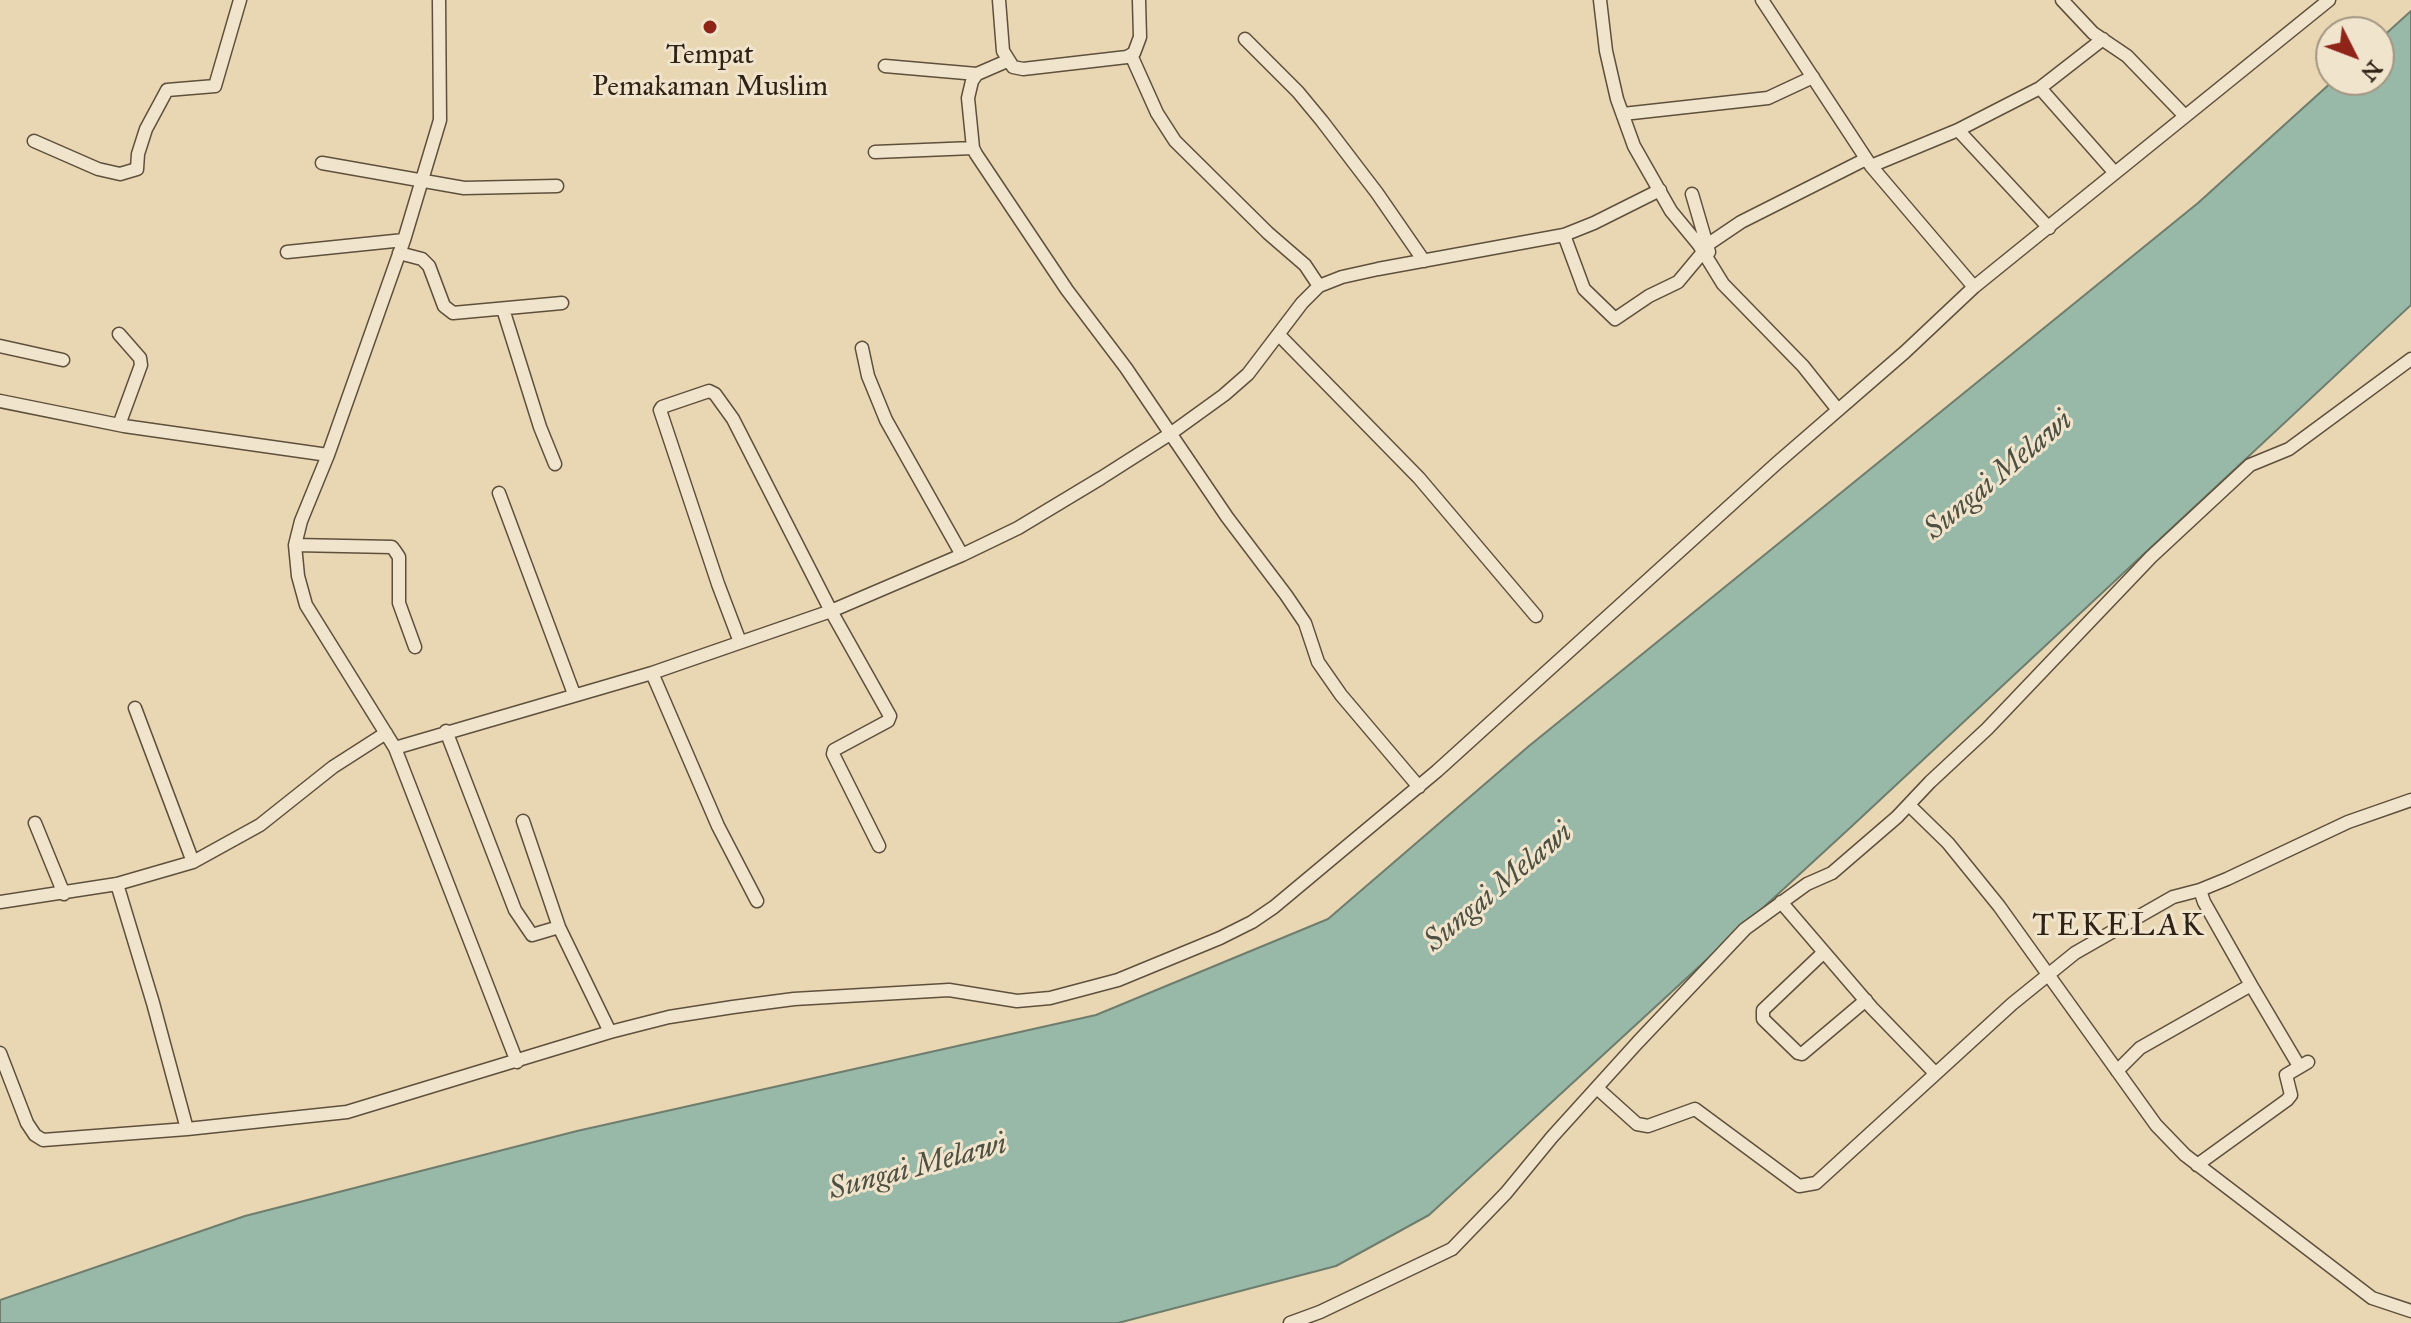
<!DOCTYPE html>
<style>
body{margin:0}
#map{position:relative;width:2411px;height:1323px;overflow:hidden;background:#e9d6b2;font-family:"IM FELL Great Primer",serif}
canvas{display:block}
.north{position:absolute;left:2315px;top:16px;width:80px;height:80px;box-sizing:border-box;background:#f1e4cd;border:2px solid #a39783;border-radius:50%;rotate:132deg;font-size:22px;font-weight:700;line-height:32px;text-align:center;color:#2f2315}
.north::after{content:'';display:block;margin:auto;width:28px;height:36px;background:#8f2418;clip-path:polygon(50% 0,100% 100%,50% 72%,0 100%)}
</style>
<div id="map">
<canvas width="2411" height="1323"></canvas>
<div class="north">N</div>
</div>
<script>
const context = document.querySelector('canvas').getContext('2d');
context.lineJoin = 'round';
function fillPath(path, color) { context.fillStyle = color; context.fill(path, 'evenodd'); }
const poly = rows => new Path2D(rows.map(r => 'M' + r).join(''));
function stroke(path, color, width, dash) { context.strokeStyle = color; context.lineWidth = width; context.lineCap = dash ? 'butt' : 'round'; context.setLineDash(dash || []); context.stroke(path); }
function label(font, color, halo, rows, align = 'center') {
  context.font = font + ' "IM FELL Great Primer",serif'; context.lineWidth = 6; context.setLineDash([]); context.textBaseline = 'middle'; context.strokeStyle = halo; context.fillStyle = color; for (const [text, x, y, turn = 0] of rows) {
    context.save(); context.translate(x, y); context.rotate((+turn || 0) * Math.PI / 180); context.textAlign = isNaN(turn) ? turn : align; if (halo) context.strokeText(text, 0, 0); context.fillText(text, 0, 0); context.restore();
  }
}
const water = poly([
 [2411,11,2411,305,1852,826,1429,1215,1336,1266,1118,1323,0,1323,0,1300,245,1216,577,1131,1096,1015,1328,919,1529,746,2198,203,2334,80,2379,80,2379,40,2411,11]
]);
fillPath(water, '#98b9a8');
stroke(water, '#6e7d6d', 2);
const minor = poly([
 [439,0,440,120,404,240,328,455,301,521,295,545,298,576,306,605,395,748,517,1062],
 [999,0,1003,51,1013,67,1023,69,1127,57,1134,53,1140,37,1139,0],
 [1600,0,1606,51,1617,99,1634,146,1671,211,1699,245,1723,284,1803,366,1838,410],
 [1762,0,1871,166,1974,287],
 [2062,0,2093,33,2127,56,2185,116],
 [1245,39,1298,92,1322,121,1377,193,1424,261],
 [1131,55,1157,113,1175,141,1268,233,1305,265,1319,286],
 [1007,61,977,74,972,81,968,98,973,148,976,154,1067,290,1126,368,1227,517,1286,595,1305,623,1318,662,1341,695,1419,787],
 [885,66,977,74],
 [2040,88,2115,173],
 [1623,114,1768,98,1813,77],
 [1958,130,2049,228],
 [34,141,98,169,120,174,137,169,138,154,146,129,167,90,215,86,240,0],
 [875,152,973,148],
 [322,163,464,188,557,186],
 [1871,166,1958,130,2040,88,2103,39],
 [1692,194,1709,252],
 [1564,235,1584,289,1615,319,1649,296,1678,282,1703,252],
 [1707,245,1741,222,1866,159],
 [287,252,404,240],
 [399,253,422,259,429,266,444,306,453,313,562,303],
 [503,309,540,427,555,464],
 [119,334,140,358,141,365,119,425],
 [1279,335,1419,478,1536,616],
 [0,346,63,360],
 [862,348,868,376,886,420,962,555],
 [0,401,124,426,328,455],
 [499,493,574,694],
 [295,545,392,547,395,551,399,557,399,603,415,647],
 [740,642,718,584,660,410,662,407,709,391,715,394,733,419,831,611,890,716,888,721,834,750,833,754,879,846],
 [652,673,718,826,757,901],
 [135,708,193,862],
 [446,731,515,910,532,935,559,927],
 [395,748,652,673,831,611,962,555,1018,528,1101,478,1170,434,1224,395,1248,374,1302,303,1319,286,1342,277,1378,269,1564,235,1594,223,1660,190],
 [1909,805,1948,843,1999,906,2156,1125,2185,1155,2372,1298,2411,1311],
 [523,821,559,927,610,1032],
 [35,823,64,894],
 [117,884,153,1003,187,1129],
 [0,902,117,884,193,862,260,825,333,767,386,733],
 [1781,902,1872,1008,1935,1073],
 [1824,952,1763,1010,1763,1019,1798,1053,1802,1054,1866,1000],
 [2251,985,2299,1066],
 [0,1053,27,1123,35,1135,43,1140,187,1129,347,1112,610,1032,669,1017,733,1007,794,999,949,990,1017,1001,1050,998,1118,980,1220,938,1252,922,1274,907,1437,771,1777,463,1905,352,1974,287,2329,0],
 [2117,1071,2140,1048,2251,985,2204,902,2200,890],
 [1597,1088,1637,1124,1648,1126,1695,1109,1799,1186,1816,1183,2012,1004,2075,953,2173,897,2200,890,2227,879,2348,822,2411,800],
 [2197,1165,2287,1100,2291,1095,2286,1075,2308,1062],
 [1290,1323,1320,1312,1452,1249,1506,1193,1552,1137,1638,1042,1745,929,1807,884,1832,873,1897,817,1930,782,1987,729,2151,557,2250,465,2289,449,2411,359]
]);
stroke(minor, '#5e503c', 15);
stroke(minor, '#f1e4cd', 12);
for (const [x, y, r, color] of [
 [710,27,8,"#8f2418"]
]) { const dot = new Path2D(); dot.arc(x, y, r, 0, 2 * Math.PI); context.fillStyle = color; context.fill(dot); stroke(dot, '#f1e4cd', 3); }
label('28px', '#2f2315', '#f1e4cd', [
 ["Tempat",710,56],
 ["Pemakaman Muslim",710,88]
]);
label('italic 30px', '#4e5041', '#f1e4cd', [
 ["Sungai Melawi",1999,476,-40],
 ["Sungai Melawi",1499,888,-40],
 ["Sungai Melawi",918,1168,-15]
]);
context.letterSpacing = '2px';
label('32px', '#2f2315', '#f1e4cd', [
 ["TEKELAK",2119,927]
]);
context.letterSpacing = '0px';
</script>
